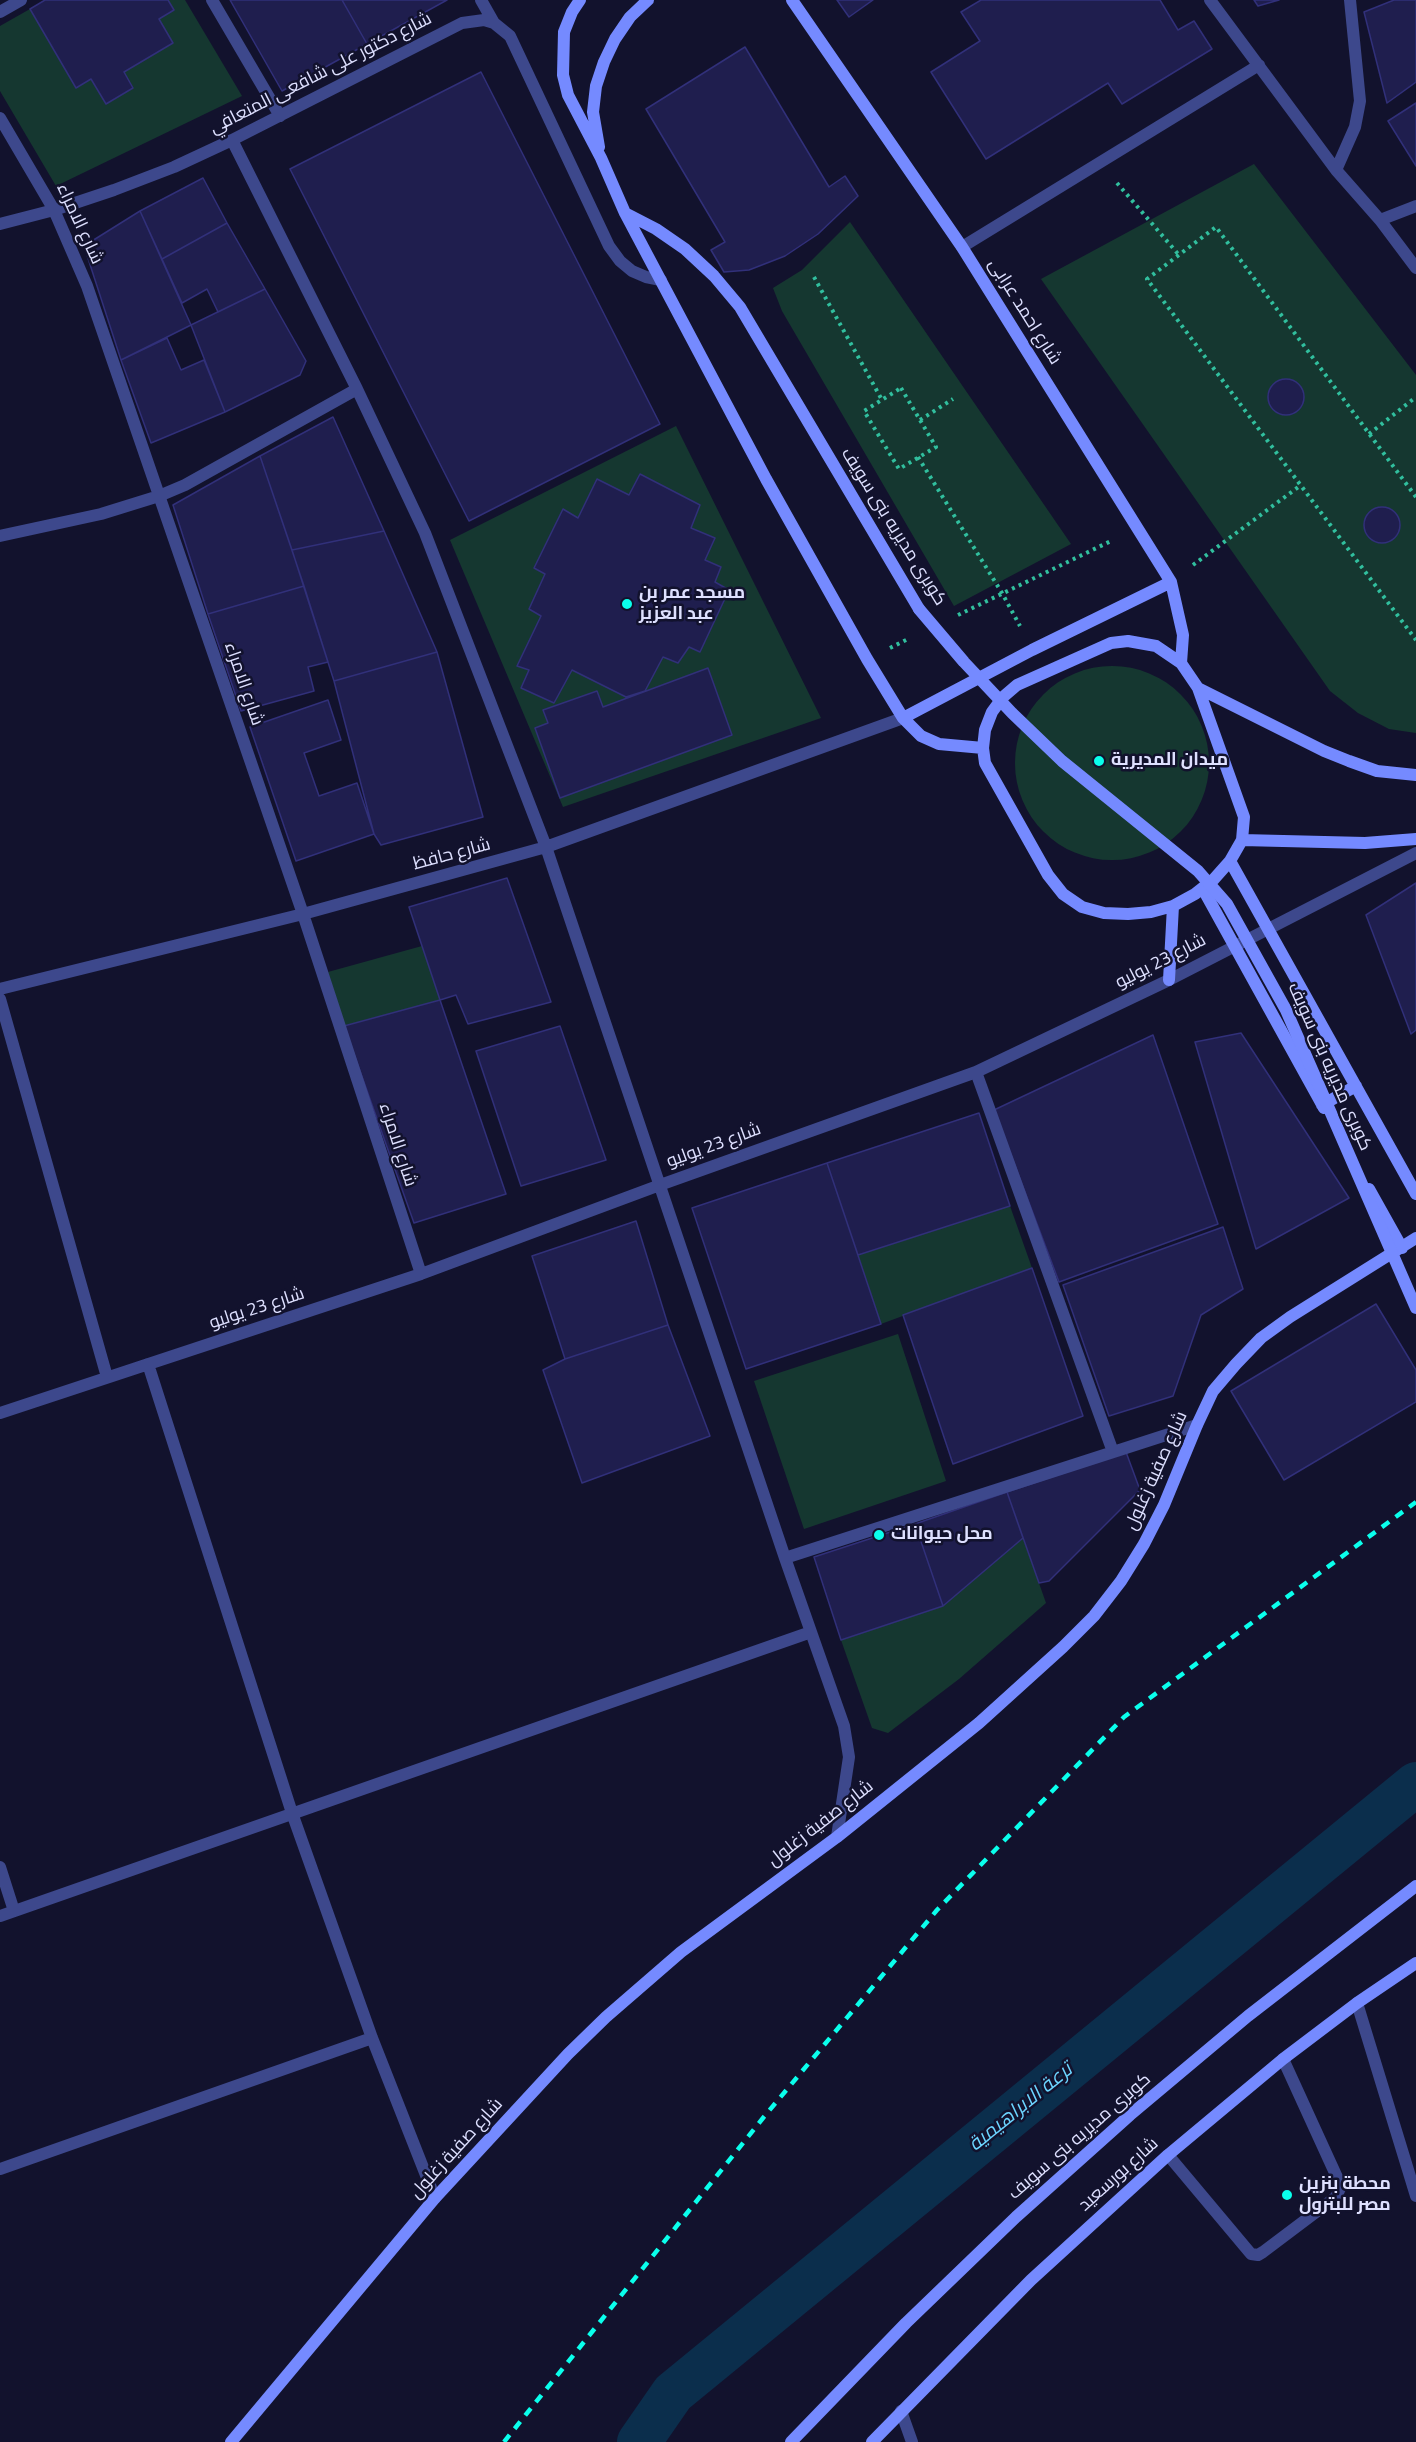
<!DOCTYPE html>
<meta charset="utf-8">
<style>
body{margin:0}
canvas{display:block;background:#12122d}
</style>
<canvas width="1416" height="2442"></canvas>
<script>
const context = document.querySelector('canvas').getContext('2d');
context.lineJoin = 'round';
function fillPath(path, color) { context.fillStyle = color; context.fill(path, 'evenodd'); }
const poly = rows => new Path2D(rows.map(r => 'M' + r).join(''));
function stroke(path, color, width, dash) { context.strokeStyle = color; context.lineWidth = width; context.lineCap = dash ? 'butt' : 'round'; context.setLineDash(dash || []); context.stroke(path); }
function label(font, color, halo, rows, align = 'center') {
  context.font = font + ' "Titillium Web",Cairo,sans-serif'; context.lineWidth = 5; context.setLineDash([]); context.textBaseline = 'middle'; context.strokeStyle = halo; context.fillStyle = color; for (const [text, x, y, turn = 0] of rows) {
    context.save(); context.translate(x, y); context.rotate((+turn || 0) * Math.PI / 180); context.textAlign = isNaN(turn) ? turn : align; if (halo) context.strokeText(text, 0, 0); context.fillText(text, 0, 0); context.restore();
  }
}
fillPath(poly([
 [168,0,185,0,242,96,56,186,0,91,0,26,30,9,76,88,91,79,106,104,133,88,124,72,159,19,173,10],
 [1254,164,1416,375,1416,733,1389,729,1358,713,1330,691,1041,279],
 [850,222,1071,544,954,606,782,311,773,288,802,270],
 [676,426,821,718,563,807,450,540],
 '1015 763a97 97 0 1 1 194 0a97 97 0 1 1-194 0Z',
 [422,946,440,1000,344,1026,328,972],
 [1010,1206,1032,1268,881,1324,858,1255],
 [898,1334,946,1481,804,1529,754,1381],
 [1023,1538,1046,1603,959,1679,888,1733,872,1728,841,1640,943,1606]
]), '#153730');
stroke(poly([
 [639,2442,673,2393,1416,1784]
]), '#0b2e4c', 44);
const building = poly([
 [45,0,168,0,174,10,159,19,173,43,124,72,133,88,106,104,91,79,76,88,30,9,45,0],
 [230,0,342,0,367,44,282,91,230,0],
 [342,0,447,0,367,44,342,0],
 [837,0,873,0,849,17,837,0],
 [981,0,1160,0,1178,30,1194,21,1212,49,1122,104,1108,83,986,159,931,72,980,41,961,12,981,0],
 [1254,0,1279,0,1258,6,1254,0],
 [1394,0,1416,0,1416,82,1387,103,1364,12,1394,0],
 [745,47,829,187,845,176,858,196,818,234,785,256,749,270,724,272,711,250,725,242,646,109,745,47],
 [481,72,660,424,469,521,290,169,481,72],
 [1416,103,1416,166,1388,121,1416,103],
 [203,178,227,223,162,259,140,211,203,178],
 [140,211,191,325,121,360,84,246,140,211],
 [227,223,265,289,218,312,207,289,182,303,162,259,227,223],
 [265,289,306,361,300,375,225,412,191,325,265,289],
 [167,338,181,370,204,360,225,412,151,443,121,360,167,338],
 '1268 397a18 18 0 1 1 36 0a18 18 0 1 1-36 0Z',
 [333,417,384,531,292,550,260,456,333,417],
 [260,456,304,586,208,614,173,505,260,456],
 [640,474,700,505,691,528,715,538,705,560,721,567,715,582,729,590,700,652,689,647,678,663,663,657,645,691,626,697,572,670,554,703,521,688,529,670,517,666,541,616,529,609,545,574,534,568,563,509,578,518,597,479,629,495,640,474],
 '1364 525a18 18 0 1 1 36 0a18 18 0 1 1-36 0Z',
 [384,531,437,652,334,681,292,550,384,531],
 [304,586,328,662,308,667,314,691,241,711,208,614,304,586],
 [437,652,483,817,381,845,374,834,334,681,437,652],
 [708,668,732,735,560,798,535,728,548,723,543,710,597,691,603,707,708,668],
 [328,700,341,740,304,753,319,796,357,783,374,834,296,861,250,727,328,700],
 [507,878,551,1002,468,1024,456,995,440,1000,409,907,507,878],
 [1416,883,1416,1030,1411,1034,1366,915,1416,883],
 [440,1000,506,1194,414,1223,344,1026,440,1000],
 [560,1026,606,1160,521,1186,476,1051,560,1026],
 [1241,1033,1349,1198,1256,1249,1195,1042,1241,1033],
 [1153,1035,1218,1224,1059,1282,994,1110,1153,1035],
 [979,1113,1010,1206,858,1255,827,1163,979,1113],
 [827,1163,881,1324,746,1369,692,1208,827,1163],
 [636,1221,668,1325,565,1359,532,1256,636,1221],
 [1223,1227,1243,1289,1201,1315,1173,1396,1109,1416,1063,1285,1223,1227],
 [1032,1268,1083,1416,953,1464,903,1315,1032,1268],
 [1376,1304,1416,1370,1416,1402,1284,1480,1231,1391,1376,1304],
 [668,1325,710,1436,582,1483,543,1370,565,1359,668,1325],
 [1126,1452,1140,1490,1049,1581,1039,1583,1007,1492,1126,1452],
 [1007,1492,1023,1538,943,1606,915,1524,1007,1492],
 [915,1524,943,1606,841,1640,814,1557,915,1524]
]);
fillPath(building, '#1f1e4e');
stroke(building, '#31307a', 1.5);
stroke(poly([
 [1117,183,1179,255],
 [814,277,882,400],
 [901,388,936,447,899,469,864,411,901,388],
 [920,420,953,399],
 [1369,434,1416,397],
 [918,457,1002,593,1020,626],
 [1416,497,1216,227,1147,279,1416,640],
 [1193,565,1301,485],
 [958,615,1113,540],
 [890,648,908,639]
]), '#31bf9e', 4, [3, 4.5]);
stroke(poly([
 [1168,2155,1251,2254,1258,2255,1263,2252,1336,2197,1341,2186,1283,2059]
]), '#3d488c', 12);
stroke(poly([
 [212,0,280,116],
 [481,0,494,23],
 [1210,0,1336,170,1380,220,1416,268],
 [0,12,21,0],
 [0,118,54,210,87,286,303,914,421,1274],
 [232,140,357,389,425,533,546,847,785,1558,844,1726,849,1757,837,1837],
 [1336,170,1355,127,1360,101,1350,0],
 [1380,220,1416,206],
 [0,224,54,210,114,190,174,167,232,140,462,23,484,20,494,23,510,36,609,246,620,261,632,271,646,277,661,280],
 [962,247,1259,65],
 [0,536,101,514,159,496,185,485,357,389],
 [0,989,303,914,546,847,903,718],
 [0,999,107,1377],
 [976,1072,1113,1452],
 [148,1364,292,1813,372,2038,435,2198],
 [0,1413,421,1274,660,1185,976,1072,1169,980,1416,853],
 [785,1558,1197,1425],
 [0,1867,14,1911],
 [0,1916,811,1632],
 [1357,2003,1416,2196],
 [0,2169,372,2038],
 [901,2411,912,2442]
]), '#3d488c', 12);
stroke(poly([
 [580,0,572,12,564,32,563,75,568,95,601,158,625,213,766,479,867,659,903,718,921,736,939,744,983,748],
 [792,0,962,247,1171,582,1183,635,1181,663],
 [599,147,593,112,596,86,604,62,615,39,630,17,648,0],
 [625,213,656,229,685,249,714,276,740,307,919,609],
 [1128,641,1156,646,1181,663,1198,688,1244,817,1242,840,1230,861,1214,879,1195,894,1173,906,1151,912,1128,914,1104,913,1082,907,1063,894,1048,875,985,763,983,748,985,730,992,712,1003,697,1017,685,1111,643,1128,641],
 [1198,688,1324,751,1349,761,1377,771,1416,775],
 [903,718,1032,650,1171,582],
 [1242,840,1365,843,1416,839],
 [1230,861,1416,1194],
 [1203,889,1324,1108],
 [1169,980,1173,906],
 [1322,1105,1356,1086],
 [1369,1189,1402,1248],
 [231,2442,435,2198,568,2054,606,2017,681,1952,837,1837,979,1723,1063,1647,1094,1616,1121,1581,1144,1544,1164,1505,1197,1425,1213,1391,1236,1364,1261,1338,1290,1317,1416,1238],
 [791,2442,906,2323,1016,2217,1130,2115,1248,2016,1416,1886],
 [872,2442,1031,2280,1168,2155,1283,2059,1357,2003,1416,1963]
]), '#758aff', 12);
stroke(poly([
 [504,2442,763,2118,937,1910,1124,1717,1416,1502]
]), '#0affec', 4.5, [9, 8]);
stroke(poly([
 [919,609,964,662,1012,713,1062,761,1198,871,1227,904,1286,1010,1416,1308]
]), '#758aff', 12);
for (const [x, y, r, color] of [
 [627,604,6,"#0affec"],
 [1099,761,6,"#0affec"],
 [879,1535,6,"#0affec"],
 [1287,2195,6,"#0affec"]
]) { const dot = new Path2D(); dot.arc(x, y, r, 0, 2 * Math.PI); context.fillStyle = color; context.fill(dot); stroke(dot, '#12122d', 2); }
label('18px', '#dee0ff', '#12122d', [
 ["شارع دكتور على شافعى المتعافي",321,74,-27],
 ["شارع الامراء",79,224,65],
 ["شارع احمد عرابى",1024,312,58],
 ["كوبرى مديريه بنى سويف",893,527,58],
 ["شارع الامراء",243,684,71],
 ["شارع حافظ",452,855,-15],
 ["شارع 23 يوليو",1161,962,-27],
 ["كوبرى مديريه بنى سويف",1329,1067,66],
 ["شارع الامراء",397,1145,72],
 ["شارع 23 يوليو",714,1146,-20],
 ["شارع 23 يوليو",257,1309,-18],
 ["شارع صفية زغلول",1157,1471,-66],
 ["شارع صفية زغلول",821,1824,-38],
 ["كوبرى مديريه بنى سويف",1080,2137,-41],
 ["شارع صفية زغلول",457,2149,-48],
 ["شارع بورسعيد",1119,2175,-42]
]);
label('bold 18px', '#dee0ff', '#12122d', [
 ["مسجد عمر بن",639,594],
 ["عبد العزيز",639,615],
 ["ميدان المديرية",1111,761],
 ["محل حيوانات",891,1535],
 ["محطة بنزين",1299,2185],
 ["مصر للبترول",1299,2206]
], 'left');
label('italic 20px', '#6cd5ff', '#12122d', [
 ["ترعة الابراهيمية",1021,2108,-39]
]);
</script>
